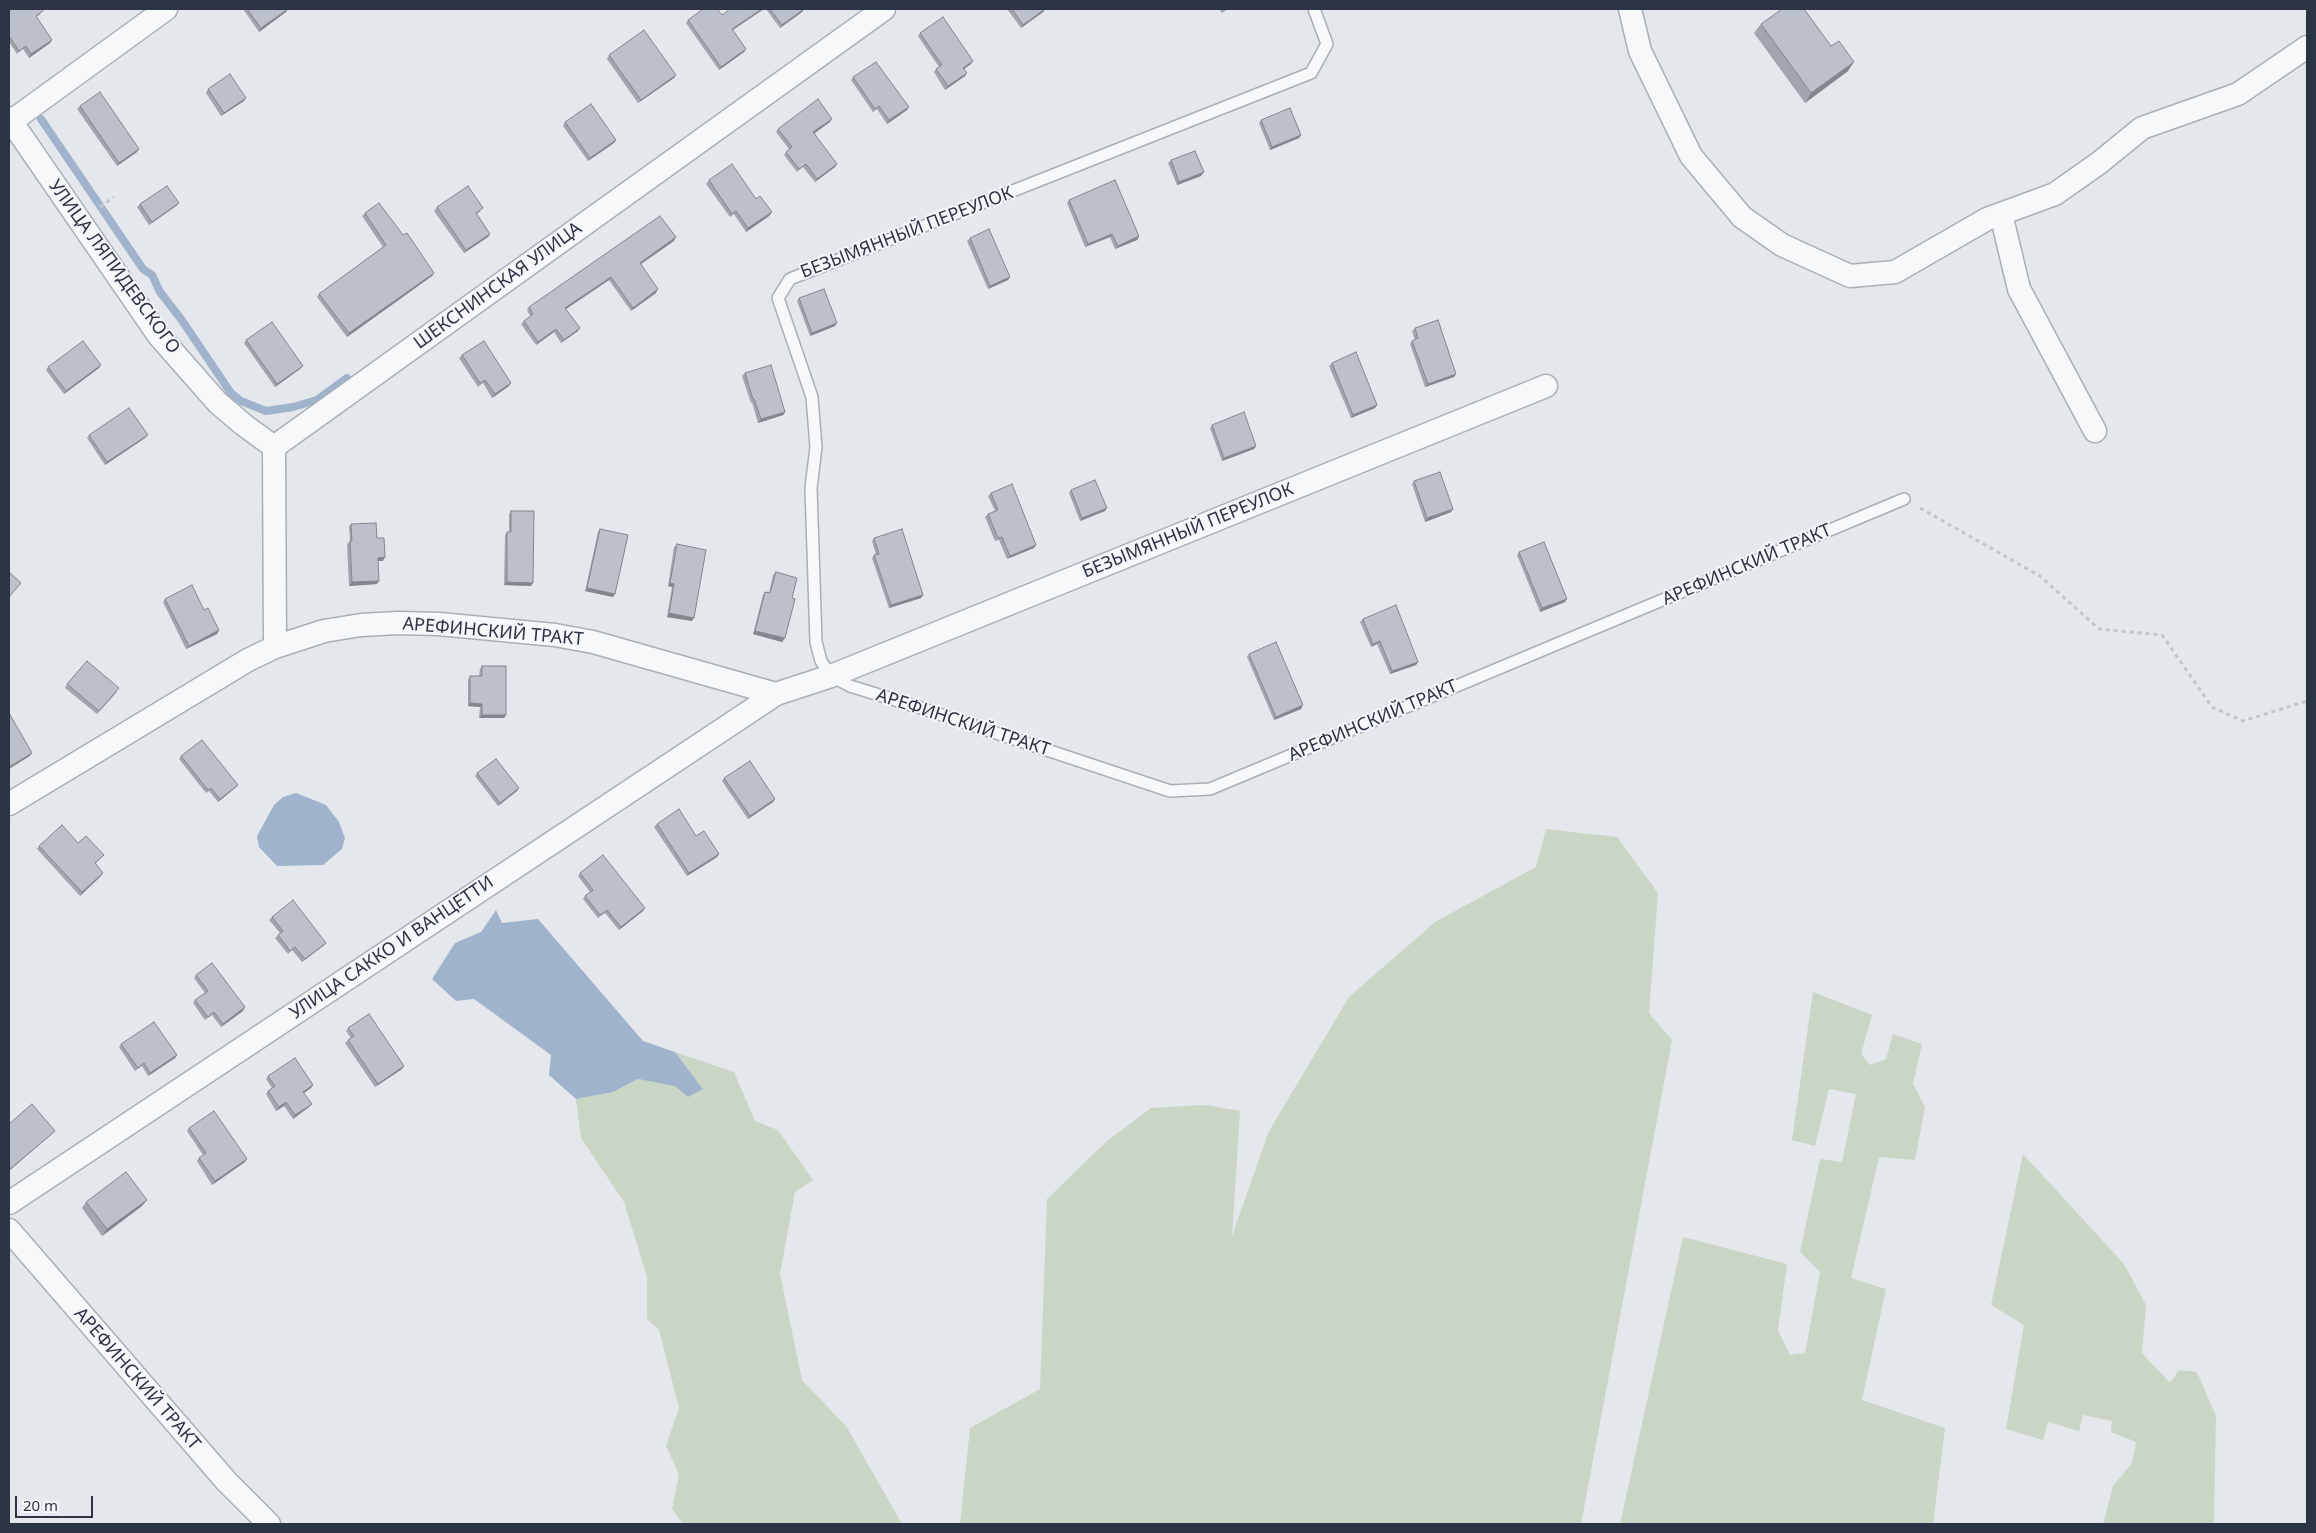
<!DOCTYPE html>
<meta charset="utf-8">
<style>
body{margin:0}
#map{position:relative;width:2316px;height:1533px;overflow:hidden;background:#e4e7ec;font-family:"Noto Sans",sans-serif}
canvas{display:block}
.frame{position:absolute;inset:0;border:10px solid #2b3445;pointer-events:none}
.scale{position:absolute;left:15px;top:1496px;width:78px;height:22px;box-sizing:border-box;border:2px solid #2b3445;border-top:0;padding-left:6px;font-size:15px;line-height:18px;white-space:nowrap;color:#2b3445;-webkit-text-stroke:4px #f4f6f9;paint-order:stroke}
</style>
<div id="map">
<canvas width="2316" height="1533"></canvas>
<div class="frame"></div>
<div class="scale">20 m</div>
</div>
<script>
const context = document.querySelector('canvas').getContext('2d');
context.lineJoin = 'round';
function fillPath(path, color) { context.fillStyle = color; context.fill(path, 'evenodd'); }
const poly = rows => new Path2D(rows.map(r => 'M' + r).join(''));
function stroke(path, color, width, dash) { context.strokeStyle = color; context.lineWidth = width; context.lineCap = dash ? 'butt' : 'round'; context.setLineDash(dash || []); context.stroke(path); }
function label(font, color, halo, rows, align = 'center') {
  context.font = font + ' "Noto Sans",sans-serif'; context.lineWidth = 4; context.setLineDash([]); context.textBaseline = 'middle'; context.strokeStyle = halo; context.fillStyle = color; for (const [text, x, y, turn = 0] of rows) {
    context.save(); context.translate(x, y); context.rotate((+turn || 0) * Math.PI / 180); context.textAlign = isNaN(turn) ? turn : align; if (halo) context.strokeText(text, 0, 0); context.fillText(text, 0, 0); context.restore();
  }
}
fillPath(poly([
 [1546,829,1617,837,1658,893,1649,1013,1672,1040,1581,1524,960,1524,970,1428,1040,1389,1047,1199,1107,1141,1151,1108,1205,1105,1240,1111,1232,1236,1269,1131,1349,997,1435,922,1536,867],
 [1813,992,1872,1015,1861,1054,1870,1065,1886,1059,1893,1034,1922,1044,1913,1084,1925,1107,1915,1160,1879,1157,1851,1278,1886,1289,1862,1400,1945,1428,1933,1524,1620,1524,1683,1237,1787,1264,1778,1330,1790,1355,1805,1353,1820,1272,1800,1252,1820,1159,1842,1162,1856,1094,1829,1089,1815,1146,1792,1140],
 [675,1052,734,1072,755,1121,778,1130,813,1180,795,1192,780,1274,802,1380,846,1426,902,1524,683,1524,672,1509,679,1474,666,1446,679,1408,659,1330,647,1319,647,1277,624,1202,581,1138,576,1099,613,1092,638,1079,703,1089],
 [2023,1154,2124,1264,2146,1305,2142,1353,2170,1383,2179,1370,2197,1372,2216,1416,2214,1524,2103,1524,2113,1486,2132,1463,2136,1442,2111,1432,2112,1421,2083,1415,2079,1431,2048,1422,2043,1440,2006,1429,2024,1325,1991,1305]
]), '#c9d6c5');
fillPath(poly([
 [296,793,326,805,339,822,345,838,342,849,323,865,277,866,259,847,257,836,274,805,283,797],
 [496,910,502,923,538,919,643,1041,675,1052,703,1089,688,1097,675,1086,638,1079,613,1092,576,1099,549,1075,551,1055,474,999,456,1001,432,979,455,943,481,932]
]), '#9fb4cc');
stroke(poly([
 [41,119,143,269,152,275,160,292,181,319,231,393,241,401,266,411,293,407,317,400,347,378]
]), '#9fb4cc', 8);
const service = poly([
 [1314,9,1327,44,1311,73,790,279,778,298,812,397,816,447,811,488,816,642,821,661,831,676,850,686,921,708,1170,791,1210,789,1904,499]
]);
const minor = poly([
 [1630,9,1640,51,1691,156,1742,217,1782,245,1850,276,1895,272,1987,219,2055,194,2099,163,2142,128,2238,94,2307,47],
 [9,118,159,336,218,403,244,425,274,447],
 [9,123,166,9],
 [2001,214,2019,289,2095,431],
 [275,647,274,447,884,9],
 [9,804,248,660,275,647,324,631,361,625,398,623,439,624,555,635,593,642,776,694],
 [9,1203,776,694,831,676,1546,386],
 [9,1230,227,1482,269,1524]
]);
stroke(service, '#a9aeb7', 14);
stroke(minor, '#a9aeb7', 25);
stroke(poly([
 [100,207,114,197],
 [1920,508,2040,576,2099,629,2162,635,2212,707,2243,721,2307,701]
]), '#c2c5cb', 3, [4, 4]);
stroke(service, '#f7f8fa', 11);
stroke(minor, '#f7f8fa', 22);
fillPath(poly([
 [9,9,41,14,36,17,52,40,50,43,29,58,23,49,17,54,9,42],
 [243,9,288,9,286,12,259,32],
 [766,9,804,9,802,12,780,28],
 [1007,9,1045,9,1043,12,1021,28],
 [1219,9,1228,9,1222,13],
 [688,20,733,30,746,49,744,52,719,70,686,23],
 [1761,24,1848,71,1805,103,1754,33],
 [920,33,971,64,964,69,967,73,965,76,945,90,934,72,936,69,939,67,918,36],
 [609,55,676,75,674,78,638,103,607,59],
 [853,77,909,107,907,110,887,124,877,109,873,112,851,80],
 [208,89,246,98,244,101,221,116,206,93],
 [80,106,137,152,117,166,77,109],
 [1261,120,1301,135,1299,138,1270,150,1259,123],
 [565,122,616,140,614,143,588,161,563,126],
 [830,122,814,133,837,164,835,167,815,182,803,167,797,172,784,155,786,152,789,149,776,132,778,129],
 [1171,160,1201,176,1177,185,1168,163],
 [709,180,756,199,772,212,769,216,746,232,734,214,730,217,706,184],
 [1069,200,1139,236,1137,240,1115,249,1110,237,1085,247,1067,203],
 [179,203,176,206,149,225,137,207,140,204],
 [437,207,481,211,477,214,490,234,488,237,464,253,434,211],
 [365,213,403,235,434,273,432,276,347,337,317,297,319,294,383,247,362,216],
 [970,238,1008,280,988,289,967,241],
 [674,241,641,264,656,293,631,311,609,280,566,309,578,331,561,343,554,332,536,345,521,324,524,321,530,316,527,310,529,307],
 [799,298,835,326,810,336,797,301],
 [1415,328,1456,374,1454,377,1425,387,1410,344,1412,341,1415,340,1412,331],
 [246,340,300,369,275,387,244,343],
 [462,355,509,386,492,398,483,383,478,387,459,358],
 [1332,363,1377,405,1375,408,1351,418,1329,366],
 [101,365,99,368,64,394,46,370,48,367],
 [745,373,785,412,783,415,758,423,752,402,751,403,742,376],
 [1212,425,1256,446,1254,449,1222,461,1210,428],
 [89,435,145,438,105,465,87,438],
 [1414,481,1451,512,1425,522,1412,484],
 [1071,490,1105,511,1080,521,1069,493],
 [991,493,1034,548,1007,559,999,540,995,541,985,517,988,514,995,511,988,496],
 [511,511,531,586,504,585,505,535,507,532,509,532,509,514],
 [351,524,377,538,383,561,378,561,377,584,349,586,347,544,350,541,349,527],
 [600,529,613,597,585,591,598,532],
 [874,538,923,595,921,598,889,608,872,558,874,555,876,555,872,541],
 [677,544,692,621,667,617,672,587,668,586,674,547],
 [1519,552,1565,602,1540,612,1517,555],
 [776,572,792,598,782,642,753,634,763,595,765,592,769,593,773,575],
 [165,599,204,610,219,630,217,634,186,649,163,602],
 [1363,619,1418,662,1416,665,1390,674,1377,644,1371,647,1360,622],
 [1249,654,1303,705,1301,709,1274,720,1247,657],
 [482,666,506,715,504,718,479,718,480,707,468,706,468,680,470,676,479,676,480,669],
 [67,684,117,692,97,714,65,688],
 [181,756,238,785,235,788,218,802,209,791,206,793,179,759],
 [477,773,517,791,498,806,475,776],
 [724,778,775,799,773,802,748,819,722,781],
 [657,824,696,836,719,854,717,857,687,876,654,827],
 [78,843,104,855,95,864,101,876,80,896,37,849,39,846],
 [580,873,645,908,643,911,619,930,605,913,598,918,583,899,585,896,590,892,578,876],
 [272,917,326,943,323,946,302,962,292,950,288,954,275,938,280,933,269,920],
 [196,975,243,1011,221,1027,212,1015,205,1020,193,1003,195,1000,205,993,194,978],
 [348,1028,402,1069,375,1087,345,1043,348,1040,351,1038,346,1031],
 [121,1044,177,1055,175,1058,148,1076,142,1066,135,1071,119,1047],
 [268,1076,313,1085,311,1088,304,1093,309,1107,293,1119,284,1106,276,1111,266,1094,268,1091,272,1088,266,1079],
 [189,1128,245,1162,212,1185,197,1161,199,1158,203,1155,187,1131],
 [86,1202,142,1206,102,1236,82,1208]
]), '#a1a5ae');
fillPath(poly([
 [288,9,286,12,259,32,261,28],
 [762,9,764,9,730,32,732,29],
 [804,9,802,12,780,28,782,25],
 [1045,9,1043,12,1021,28,1023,25],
 [52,40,50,43,29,58,31,54],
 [746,49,744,52,719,70,721,67],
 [973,61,971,64,961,71,963,68],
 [1854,62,1848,71,1805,103,1811,93],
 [967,73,965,76,945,90,948,86],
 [676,75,674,78,638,103,641,100],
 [246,98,244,101,221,116,224,113],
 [909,107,907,110,887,124,889,120],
 [832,119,830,122,811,136,813,132],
 [1301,135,1299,138,1270,150,1272,147],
 [616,140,614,143,588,161,590,158],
 [139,149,137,152,117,166,119,163],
 [837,164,835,167,815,182,817,179],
 [1204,172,1201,176,1177,185,1179,182],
 [179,203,176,206,149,225,152,222],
 [772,212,769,216,746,232,748,228],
 [490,234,488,237,464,253,466,250],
 [1112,234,1110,237,1085,247,1088,244],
 [1139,236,1137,240,1115,249,1118,246],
 [676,237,674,241,638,266,640,263],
 [434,273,432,276,347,337,349,333],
 [611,277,609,280,563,311,565,308],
 [1010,277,1008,280,988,289,990,286],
 [658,289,656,293,631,311,633,308],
 [837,323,835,326,810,336,812,333],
 [580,328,578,331,561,343,564,340],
 [556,329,554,332,536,345,538,342],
 [101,365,99,368,64,394,66,391],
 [303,366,300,369,275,387,277,384],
 [1456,374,1454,377,1425,387,1428,384],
 [511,383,509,386,492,398,495,394],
 [1377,405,1375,408,1351,418,1353,415],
 [785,412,783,415,758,423,761,419],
 [148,435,145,438,105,465,107,462],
 [1256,446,1254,449,1222,461,1224,458],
 [1107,508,1105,511,1080,521,1082,518],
 [1453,509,1451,512,1425,522,1427,518],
 [1036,545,1034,548,1007,559,1010,556],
 [385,557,383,561,376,561,378,558],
 [379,581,377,584,349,586,352,582],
 [507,582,533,583,531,586,504,585],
 [670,583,674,584,672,587,668,586],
 [587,588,615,594,613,597,585,591],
 [923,595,921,598,889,608,891,605],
 [1567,599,1565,602,1540,612,1542,608],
 [669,613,694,618,692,621,667,617],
 [219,630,217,634,186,649,189,646],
 [755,631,785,638,782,642,753,634],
 [1380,641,1377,644,1371,647,1373,644],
 [1418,662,1416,665,1390,674,1392,671],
 [470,703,482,704,480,707,468,706],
 [1303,705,1301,709,1274,720,1276,717],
 [482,715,506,715,504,718,479,718],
 [32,753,30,756,9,769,9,767],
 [238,785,235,788,218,802,220,799],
 [519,788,517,791,498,806,500,803],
 [775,799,773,802,748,819,750,816],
 [719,854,717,857,687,876,689,873],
 [103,873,101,876,80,896,82,892],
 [645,908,643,911,619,930,621,927],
 [326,943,323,946,302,962,305,959],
 [245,1007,243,1011,221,1027,223,1024],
 [177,1055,175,1058,148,1076,150,1073],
 [404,1066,402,1069,375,1087,378,1084],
 [313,1085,311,1088,301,1095,303,1092],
 [286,1102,284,1106,276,1111,279,1107],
 [312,1104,309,1107,293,1119,295,1115],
 [55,1131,52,1134,9,1171,9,1170],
 [247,1159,245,1162,212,1185,215,1181],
 [147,1200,142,1206,102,1236,107,1229]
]), '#83868d');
const building = poly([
 [9,9,42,9,43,11,36,16,52,40,31,54,26,46,19,51,9,36,9,24,10,23,9,21,9,9],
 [247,9,288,9,261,28,247,9],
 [703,9,717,9,722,15,730,9,762,9,732,29,746,49,721,67,688,20,703,9],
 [770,9,804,9,782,25,770,9],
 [1012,9,1045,9,1023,25,1012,9],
 [1782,9,1804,9,1831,46,1839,41,1854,62,1811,93,1761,24,1782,9],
 [943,17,973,61,963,68,967,73,948,86,936,69,942,65,920,33,943,17],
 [644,30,676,75,641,100,609,55,644,30],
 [876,62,909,107,889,120,879,106,875,109,853,77,876,62],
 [230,74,246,98,224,113,208,89,230,74],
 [100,92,139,149,119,163,80,106,100,92],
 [818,99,832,119,813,132,837,164,817,179,806,164,799,169,786,152,792,147,778,129,818,99],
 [591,104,616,140,590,158,565,122,591,104],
 [1290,108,1301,135,1272,147,1261,120,1290,108],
 [1195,151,1204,172,1179,182,1171,160,1195,151],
 [732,164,756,199,760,196,772,212,748,228,736,211,732,214,709,180,732,164],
 [1115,180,1139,236,1118,246,1112,234,1088,244,1069,200,1115,180],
 [167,186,179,203,152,222,140,204,167,186],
 [468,186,483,208,476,213,490,234,466,250,437,207,468,186],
 [379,203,403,235,407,233,434,273,349,333,319,294,386,245,365,213,379,203],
 [660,216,676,237,640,263,658,289,633,308,611,277,565,308,580,328,564,340,556,329,538,342,524,321,533,314,529,307,660,216],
 [989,229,1010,277,990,286,970,238,989,229],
 [824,289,837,323,812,333,799,298,824,289],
 [1438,320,1456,374,1428,384,1412,341,1418,338,1415,328,1438,320],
 [272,322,303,366,277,384,246,340,272,322],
 [83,341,101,365,66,391,48,367,83,341],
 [484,341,511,383,495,394,485,380,480,383,462,355,484,341],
 [1356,352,1377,405,1353,415,1332,363,1356,352],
 [771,365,785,412,761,419,754,399,753,399,745,373,771,365],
 [129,408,148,435,107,462,89,435,129,408],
 [1244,412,1256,446,1224,458,1212,425,1244,412],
 [1440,472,1453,509,1427,518,1414,481,1440,472],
 [1095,480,1107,508,1082,518,1071,490,1095,480],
 [1012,484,1036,545,1010,556,1002,537,998,538,988,514,998,510,991,493,1012,484],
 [511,511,534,511,533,583,507,582,507,532,511,532,511,511],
 [376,523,377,538,384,538,385,557,378,558,379,581,352,582,350,541,352,541,351,524,376,523],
 [600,529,628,535,615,594,587,588,600,529],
 [902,529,923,595,891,605,874,555,879,554,874,538,902,529],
 [1544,542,1567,599,1542,608,1519,552,1544,542],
 [677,544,706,550,694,618,669,613,674,584,670,583,677,544],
 [9,572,21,583,9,597,9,572],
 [776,572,797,578,792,598,795,599,785,638,755,631,765,592,770,593,776,572],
 [192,585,204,610,208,608,219,630,189,646,165,599,192,585],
 [1396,605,1418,662,1392,671,1380,641,1373,644,1363,619,1396,605],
 [1276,642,1303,705,1276,717,1249,654,1276,642],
 [87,661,119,688,99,711,67,684,87,661],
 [482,666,506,666,506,715,482,715,482,704,470,703,470,676,482,676,482,666],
 [9,713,32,753,9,767,9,713],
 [202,740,238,785,220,799,211,788,208,790,181,756,202,740],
 [496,759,519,788,500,803,477,773,496,759],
 [750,761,775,799,750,816,724,778,750,761],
 [679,809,696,836,704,831,719,854,689,873,657,824,679,809],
 [62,825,78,843,86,836,104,855,95,863,103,873,82,892,39,846,62,825],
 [603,855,645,908,621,927,607,910,600,915,585,896,593,890,580,873,603,855],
 [293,900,326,943,305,959,295,947,290,951,278,935,283,931,272,917,293,900],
 [212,963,245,1007,223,1024,214,1012,208,1017,195,1000,208,991,196,975,212,963],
 [369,1014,404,1066,378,1084,348,1040,354,1036,348,1028,369,1014],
 [154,1022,177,1055,150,1073,144,1063,138,1068,121,1044,154,1022],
 [295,1058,313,1085,303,1092,312,1104,295,1115,286,1102,279,1107,268,1091,275,1086,268,1076,295,1058],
 [32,1104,55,1131,9,1170,9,1124,32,1104],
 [214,1111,247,1159,215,1181,199,1158,206,1153,189,1128,214,1111],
 [126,1172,147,1200,107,1229,86,1202,126,1172]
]);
fillPath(building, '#bbc0ca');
stroke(building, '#83868d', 1);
label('18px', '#2b3445', '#f4f6f9', [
 ["БЕЗЫМЯННЫЙ ПЕРЕУЛОК",907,233,-21],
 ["УЛИЦА ЛЯПИДЕВСКОГО",114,267,54],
 ["ШЕКСНИНСКАЯ УЛИЦА",498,286,-36],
 ["БЕЗЫМЯННЫЙ ПЕРЕУЛОК",1188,531,-22],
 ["АРЕФИНСКИЙ ТРАКТ",1747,565,-23],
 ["АРЕФИНСКИЙ ТРАКТ",493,632,5],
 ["АРЕФИНСКИЙ ТРАКТ",1373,721,-23],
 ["АРЕФИНСКИЙ ТРАКТ",963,723,18],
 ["УЛИЦА САККО И ВАНЦЕТТИ",392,948,-34],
 ["АРЕФИНСКИЙ ТРАКТ",137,1379,49]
]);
</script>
